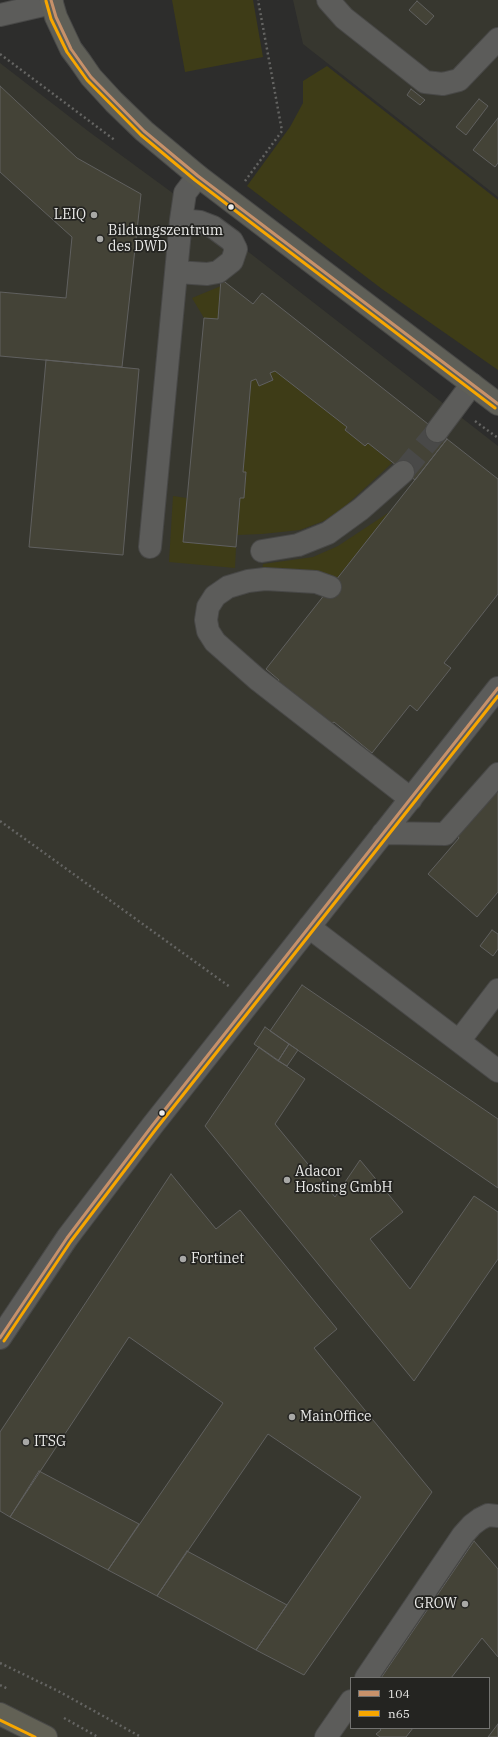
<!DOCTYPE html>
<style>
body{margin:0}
#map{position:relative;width:498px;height:1737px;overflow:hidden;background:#2d2d2c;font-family:"IBM Plex Serif",serif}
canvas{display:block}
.legend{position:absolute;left:350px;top:1677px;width:140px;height:52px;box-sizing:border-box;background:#242421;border:1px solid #737371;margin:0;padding:5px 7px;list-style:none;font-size:12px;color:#eaeae8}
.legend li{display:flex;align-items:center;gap:8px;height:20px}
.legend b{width:20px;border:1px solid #737371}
</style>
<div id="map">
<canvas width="498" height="1737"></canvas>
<ul class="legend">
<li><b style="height:5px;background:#c7916a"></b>104</li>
<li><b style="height:5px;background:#f7a600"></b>n65</li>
</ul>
</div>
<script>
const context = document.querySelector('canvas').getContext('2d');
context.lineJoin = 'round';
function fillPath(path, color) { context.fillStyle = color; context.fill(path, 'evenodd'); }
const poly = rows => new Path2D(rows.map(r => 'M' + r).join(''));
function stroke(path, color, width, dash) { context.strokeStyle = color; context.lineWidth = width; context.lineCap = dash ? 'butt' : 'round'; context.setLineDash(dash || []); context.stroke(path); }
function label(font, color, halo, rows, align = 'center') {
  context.font = font + ' "IBM Plex Serif",serif'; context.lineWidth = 3.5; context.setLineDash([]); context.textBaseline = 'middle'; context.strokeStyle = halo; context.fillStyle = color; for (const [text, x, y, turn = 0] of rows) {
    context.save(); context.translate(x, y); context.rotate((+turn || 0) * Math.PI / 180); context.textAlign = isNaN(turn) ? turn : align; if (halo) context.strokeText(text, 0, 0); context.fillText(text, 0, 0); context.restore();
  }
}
fillPath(poly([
 [293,0,498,0,498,197,303,44],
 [0,63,88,131,174,194,498,446,498,1737,0,1737],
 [351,1678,489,1678,489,1728,351,1728]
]), '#37372f');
fillPath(poly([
 [172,0,253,0,263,57,185,72],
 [327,66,498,200,498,370,382,289,247,186,290,127,303,103,303,81],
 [221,286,218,319,204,318,192,298],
 [275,371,347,427,345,430,365,446,368,443,392,463,342,509,326,520,300,530,262,534,237,535,240,498,244,498,243,472,251,381,256,379,259,386,273,380,270,373],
 [173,496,187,498,183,542,236,547,235,568,169,562],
 [391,511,337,578,262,571,263,564,313,557,338,546]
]), '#3e3c17');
const building = poly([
 [417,1,434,16,426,25,409,10,417,1],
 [0,86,77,158,141,194,122,367,0,356,0,292,66,298,72,237,0,172,0,86],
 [411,89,425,100,420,105,407,95,411,89],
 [479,99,488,106,466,135,456,127,479,99],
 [498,118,498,163,495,167,473,150,498,118],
 [221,279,253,304,262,293,447,439,415,480,368,443,365,446,345,430,347,427,275,371,270,373,273,380,259,386,256,379,251,381,243,472,246,472,244,498,240,498,236,547,183,542,204,318,218,319,221,279],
 [46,360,139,369,123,555,29,547,46,360],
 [447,439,498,479,498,594,444,663,451,668,417,711,410,705,372,753,334,722,329,725,276,685,279,680,266,669,447,439],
 [498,788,498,892,477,917,428,874,459,838,457,835,498,788],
 [492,930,498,934,498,949,493,956,480,946,492,930],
 [302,985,498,1119,498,1188,270,1031,302,985],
 [265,1027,289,1044,278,1061,254,1044,265,1027],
 [289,1044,298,1050,287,1066,278,1061,289,1044],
 [259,1047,305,1079,275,1124,335,1197,360,1160,403,1212,370,1239,410,1289,474,1196,498,1212,498,1259,414,1381,205,1126,259,1047],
 [171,1174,216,1229,240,1210,337,1329,314,1348,432,1492,304,1675,256,1650,361,1497,268,1434,157,1596,108,1570,223,1403,129,1337,10,1517,0,1511,0,1432,171,1174],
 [39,1471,139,1524,108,1570,10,1517,39,1471],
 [474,1541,498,1569,498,1657,482,1638,451,1678,381,1678,474,1541],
 [187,1551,287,1605,256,1650,157,1596,187,1551],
 [498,1724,498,1737,488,1737,498,1724],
 [379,1728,413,1728,406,1737,380,1737,376,1734,381,1730,379,1728]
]);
fillPath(building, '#444337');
stroke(building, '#60605f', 1);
stroke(poly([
 [403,472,437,431]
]), '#494948', 22, [22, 11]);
const minor = poly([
 [328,0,344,18,425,82,443,84,459,80,498,39],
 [0,15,52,3],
 [177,272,207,274,218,272,232,261,236,249,232,241,213,227,200,222,181,220],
 [437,431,472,384],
 [150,547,181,220,185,193,198,176],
 [262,551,298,545,328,533,361,509,403,472],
 [330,587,316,582,265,579,248,581,228,587,215,596,208,607,206,620,208,631,215,642,257,679,411,799],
 [383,833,445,834,498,774],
 [309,927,498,1071],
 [459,1041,498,990],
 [0,1338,67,1238,152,1126,498,688],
 [366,1678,463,1535,472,1525,480,1519,488,1515,498,1516],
 [326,1737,351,1701]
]);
const major = poly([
 [51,0,56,17,71,49,80,61,91,77,114,102,144,131,198,176,498,404]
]);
const highway = poly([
 [0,1714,46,1737]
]);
stroke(minor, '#484847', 24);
stroke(major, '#484847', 24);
stroke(highway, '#484847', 24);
stroke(poly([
 [0,54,116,141],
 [245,181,282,131,258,0],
 [475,421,498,438],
 [0,821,230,987],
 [0,1663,58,1691,141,1737],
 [0,1685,8,1689],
 [64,1718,98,1737]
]), '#646462', 2.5, [2, 3]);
stroke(minor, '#5c5c5a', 22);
stroke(major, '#5f5f57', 22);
stroke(highway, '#626155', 22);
stroke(poly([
 [51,0,56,17,71,49,91,77,144,131,198,176,498,404],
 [0,1338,67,1238,152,1126,498,688]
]), '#c7916a', 3);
stroke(poly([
 [46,1,51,19,67,52,87,80,141,135,195,180,495,408],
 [4,1341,71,1241,156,1129,498,696],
 [0,1720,35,1737]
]), '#f7a600', 3);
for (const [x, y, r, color] of [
 [231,207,3.5,"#eaeae8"],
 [94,215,4,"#a8a8a6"],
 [100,239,4,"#a8a8a6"],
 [162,1113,3.5,"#eaeae8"],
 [287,1180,4,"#a8a8a6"],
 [183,1259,4,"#a8a8a6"],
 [292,1417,4,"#a8a8a6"],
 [26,1442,4,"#a8a8a6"],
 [465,1604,4,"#a8a8a6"]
]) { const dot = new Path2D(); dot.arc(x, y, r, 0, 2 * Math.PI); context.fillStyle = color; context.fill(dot); stroke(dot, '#242421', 1.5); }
label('14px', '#eaeae8', '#242421', [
 ["LEIQ",86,215,"right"],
 ["Bildungszentrum",108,231],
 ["des DWD",108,247],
 ["Adacor",295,1172],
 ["Hosting GmbH",295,1188],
 ["Fortinet",191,1259],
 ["MainOffice",300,1417],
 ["ITSG",34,1442],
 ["GROW",457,1604,"right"]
], 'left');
</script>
